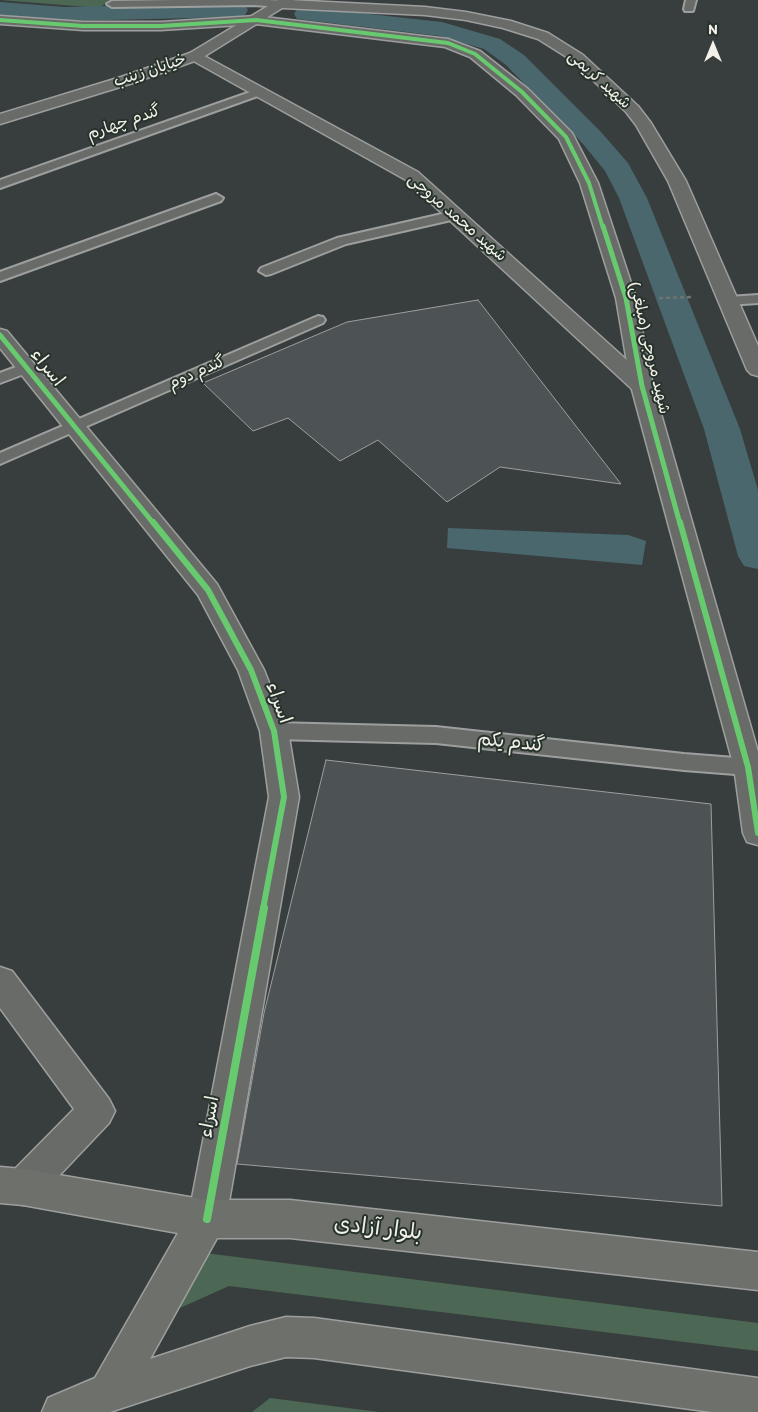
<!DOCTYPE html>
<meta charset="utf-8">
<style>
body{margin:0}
#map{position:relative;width:758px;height:1412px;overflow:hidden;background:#383e3e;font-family:Itim,sans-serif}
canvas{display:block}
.north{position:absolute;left:688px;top:20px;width:50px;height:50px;-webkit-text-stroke:4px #26332d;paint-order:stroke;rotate:0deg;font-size:14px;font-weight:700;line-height:20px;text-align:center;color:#f4f1e8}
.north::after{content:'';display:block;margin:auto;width:18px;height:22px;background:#f4f1e8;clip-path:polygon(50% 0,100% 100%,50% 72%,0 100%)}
</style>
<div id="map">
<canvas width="758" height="1412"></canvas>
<div class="north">N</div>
</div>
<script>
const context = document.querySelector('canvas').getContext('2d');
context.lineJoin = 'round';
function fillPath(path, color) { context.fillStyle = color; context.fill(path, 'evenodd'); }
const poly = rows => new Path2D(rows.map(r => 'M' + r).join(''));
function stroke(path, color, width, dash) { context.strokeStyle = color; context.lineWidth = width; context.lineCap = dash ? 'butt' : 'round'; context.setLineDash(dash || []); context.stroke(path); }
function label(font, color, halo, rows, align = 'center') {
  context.font = font + ' Itim,"Playpen Sans Arabic",sans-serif'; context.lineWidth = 4; context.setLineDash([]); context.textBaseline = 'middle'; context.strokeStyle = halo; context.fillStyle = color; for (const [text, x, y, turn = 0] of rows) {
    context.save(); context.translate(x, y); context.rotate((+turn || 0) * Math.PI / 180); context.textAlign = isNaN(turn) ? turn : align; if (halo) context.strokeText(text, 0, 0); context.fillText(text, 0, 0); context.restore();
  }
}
fillPath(poly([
 [0,0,109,0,100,8],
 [205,1253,758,1323,758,1351,229,1286,180,1308],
 [270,1398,379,1412,252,1412]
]), '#4c6854');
fillPath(poly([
 [448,528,628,535,646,541,642,565,447,548]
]), '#49676d');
fillPath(poly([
 [0,2,65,7,237,3,245,5,248,10,245,15,237,17,65,21,0,16,0,2],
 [305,7,442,22,500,39,524,55,601,132,628,163,647,198,740,429,758,490,758,569,744,566,738,556,704,429,619,198,605,171,583,144,506,65,484,49,440,36,297,19,294,14,297,9,305,7]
]), '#49676d');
const building = poly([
 [478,300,621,484,500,467,447,502,378,440,340,461,288,418,253,431,203,383,347,322,478,300],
 [326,760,711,804,722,1206,237,1164,264,1013,326,760]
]);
fillPath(building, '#4d5255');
stroke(building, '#9d9f9e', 1);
const service = poly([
 [176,0,269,0,283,1,288,4,283,7,253,5,112,7,107,4,112,1,176,0],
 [686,0,696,0,693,11,685,11,684,9,686,0],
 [259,89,263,90,265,92,263,94,0,188,0,180,259,89],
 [216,194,223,198,221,201,0,281,0,272,216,194],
 [455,211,460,212,462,215,460,218,346,244,271,274,266,275,259,271,261,268,337,238,455,211],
 [758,295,758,303,728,305,723,304,721,301,723,298,728,297,758,295],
 [318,316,323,317,325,320,323,323,0,464,0,453,318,316],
 [27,363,32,365,35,368,32,371,0,383,0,373,27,363],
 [274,723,436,727,684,754,748,759,755,761,758,768,755,773,748,775,684,770,436,743,274,739,267,737,264,731,267,725,274,723]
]);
const minor = poly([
 [288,0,425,7,466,12,511,21,548,33,583,55,638,106,651,123,686,181,758,346,758,376,751,374,747,370,668,181,636,125,626,112,573,61,538,39,503,28,466,20,425,15,283,8,278,7,276,4,278,1,288,0],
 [0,16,83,22,161,22,256,16,448,39,480,51,528,89,572,133,598,183,636,298,653,386,758,752,758,845,747,842,743,833,734,767,631,386,616,298,580,183,559,139,516,95,470,57,445,47,256,24,161,30,83,30,0,24,0,16],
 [0,329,7,331,217,584,264,670,288,731,299,797,226,1219,220,1232,207,1238,194,1232,188,1219,269,797,260,731,238,670,198,595,0,348,0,329]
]);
const tertiary = poly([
 [195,51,418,172,650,381,653,386,650,391,642,392,634,391,406,180,190,59,187,56,190,53,195,51]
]);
const secondary = poly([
 [278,0,295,0,200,59,133,83,0,124,0,114,121,77,190,53,278,0],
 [0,967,12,971,109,1099,115,1111,109,1123,36,1200,23,1205,10,1200,5,1187,10,1174,74,1109,0,1008,0,967]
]);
const primary = poly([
 [0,1167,23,1169,207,1200,290,1200,758,1252,758,1290,290,1238,217,1238,150,1359,250,1326,286,1317,314,1318,758,1378,758,1412,712,1412,314,1358,286,1357,250,1366,110,1412,42,1412,48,1398,95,1378,178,1233,23,1205,0,1203,0,1167]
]);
stroke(service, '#9d9f9e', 4);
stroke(minor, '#9d9f9e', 3);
stroke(tertiary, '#9d9f9e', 3);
stroke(secondary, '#9d9f9e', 3);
stroke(primary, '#9d9f9e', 3);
stroke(poly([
 [659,298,693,297]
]), '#707471', 2.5, [4, 3]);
fillPath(service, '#686b67');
fillPath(minor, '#686b67');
fillPath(tertiary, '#686b67');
fillPath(secondary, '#686b67');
fillPath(primary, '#6e706b');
stroke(poly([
 [0,20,83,26,161,26,256,20,448,43,475,54,522,92,566,137,589,183,603,228]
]), '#67ca6e', 4);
stroke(poly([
 [603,226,626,298,642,386,680,524],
 [0,335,154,524]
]), '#67ca6e', 5);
stroke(poly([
 [153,522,208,590,251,670,274,731,284,797,263,909],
 [680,522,748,767,758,833]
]), '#67ca6e', 6);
stroke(poly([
 [207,1219,264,908]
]), '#67ca6e', 8);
label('16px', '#f4f1e8', '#26332d', [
 ["خیابان زینب",150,71,-18],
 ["شهید کریمی",599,80,42],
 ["گندم چهارم",124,123,-19],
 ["شهید محمد مروجی",457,218,41],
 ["شهید مروجی (مبلغی)",649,348,77],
 ["گندم دوم",197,373,-24]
]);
label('19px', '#f4f1e8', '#26332d', [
 ["اسراء",47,368,51],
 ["اسراء",278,703,70],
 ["گندم یکم",511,743,6],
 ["اسراء",210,1117,-80]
]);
label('22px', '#f4f1e8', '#26332d', [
 ["بلوار آزادی",378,1229,6]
]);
</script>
